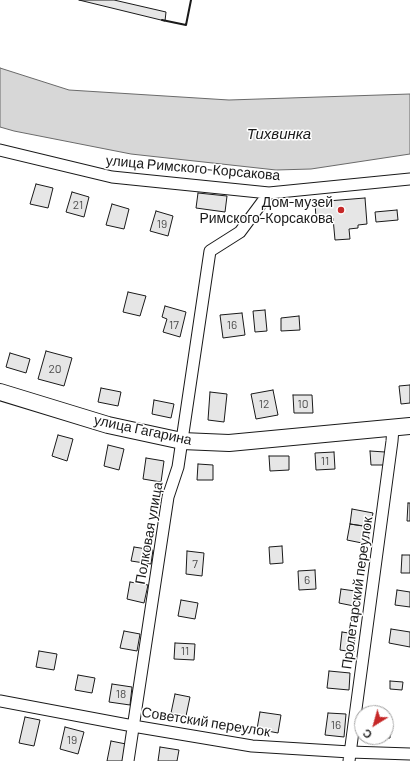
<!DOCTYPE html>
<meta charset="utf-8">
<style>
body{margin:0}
#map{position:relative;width:410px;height:761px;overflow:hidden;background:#fff;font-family:Barlow,sans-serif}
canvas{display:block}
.north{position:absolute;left:354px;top:705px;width:40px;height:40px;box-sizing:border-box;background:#fff;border:1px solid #a3a3a3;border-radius:50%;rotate:217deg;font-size:11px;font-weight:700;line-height:16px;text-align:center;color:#1a1a1a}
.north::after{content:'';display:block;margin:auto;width:14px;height:18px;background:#c62828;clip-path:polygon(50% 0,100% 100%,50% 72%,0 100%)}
</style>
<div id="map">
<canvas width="410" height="761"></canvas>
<div class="north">С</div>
</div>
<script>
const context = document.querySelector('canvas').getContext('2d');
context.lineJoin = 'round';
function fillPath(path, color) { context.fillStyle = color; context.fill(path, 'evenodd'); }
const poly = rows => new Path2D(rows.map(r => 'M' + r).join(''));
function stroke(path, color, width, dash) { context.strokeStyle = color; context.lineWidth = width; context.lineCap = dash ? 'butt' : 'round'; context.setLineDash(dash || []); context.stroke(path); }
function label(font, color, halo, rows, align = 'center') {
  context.font = font + ' Barlow,sans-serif'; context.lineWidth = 3; context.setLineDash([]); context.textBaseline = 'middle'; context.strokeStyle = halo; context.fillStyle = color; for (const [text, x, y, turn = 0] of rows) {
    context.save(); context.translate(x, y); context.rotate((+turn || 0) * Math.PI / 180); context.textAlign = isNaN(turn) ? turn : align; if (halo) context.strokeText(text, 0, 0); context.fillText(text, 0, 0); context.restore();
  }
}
const water = poly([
 [0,68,69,90,229,100,410,94,410,154,311,169,276,170,131,154,14,131,0,127,0,68]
]);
fillPath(water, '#d7d7d7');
stroke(water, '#6a6a6a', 1);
const building = poly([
 [79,0,114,0,166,12,165,21,79,0],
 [36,184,53,188,48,208,30,204,36,184],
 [72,192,89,197,84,217,66,212,72,192],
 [198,193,227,196,225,212,196,208,198,193],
 [365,198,367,224,358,225,358,228,349,229,350,239,335,240,333,218,316,219,315,202,365,198],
 [112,204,129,209,124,229,106,225,112,204],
 [397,210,398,220,376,222,375,212,397,210],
 [156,211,173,216,168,236,150,231,156,211],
 [128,292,146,296,140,316,123,312,128,292],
 [165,306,186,312,180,337,163,332,167,319,162,317,165,306],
 [265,310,267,331,255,332,253,311,265,310],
 [242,313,245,335,223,338,220,315,242,313],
 [299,316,300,330,281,331,281,318,299,316],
 [46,351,72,358,64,386,38,379,46,351],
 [10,353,30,359,26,373,6,367,10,353],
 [410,385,410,403,401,404,399,386,410,385],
 [101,388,121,392,118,406,98,402,101,388],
 [273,390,278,415,256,419,251,394,273,390],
 [210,392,227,394,224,422,208,420,210,392],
 [293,395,312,395,313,413,294,413,293,395],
 [154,400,174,404,171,418,152,414,154,400],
 [58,435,73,439,67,461,52,456,58,435],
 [108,445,124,449,119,470,104,466,108,445],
 [370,451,385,452,386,465,371,465,370,451],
 [334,452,335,469,316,470,315,453,334,452],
 [269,456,289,456,289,470,270,471,269,456],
 [146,458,164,461,161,482,143,479,146,458],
 [198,464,213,465,213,480,197,480,198,464],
 [408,503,410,503,410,521,407,521,408,503],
 [352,509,373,513,370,527,350,524,352,509],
 [350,524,370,527,367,544,347,540,350,524],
 [282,546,283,563,270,564,269,547,282,546],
 [134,547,153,550,151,564,131,561,134,547],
 [187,551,204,553,202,576,186,574,187,551],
 [402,555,410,555,410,573,401,573,402,555],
 [315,570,316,589,299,590,298,571,315,570],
 [130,582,148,585,144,603,127,599,130,582],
 [341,589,362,592,359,607,339,603,341,589],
 [397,590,410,592,410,607,395,605,397,590],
 [181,600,198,603,195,619,178,616,181,600],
 [391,629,410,632,410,647,389,643,391,629],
 [124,631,140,634,137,651,120,648,124,631],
 [342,632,355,634,354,652,340,650,342,632],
 [175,643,195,644,194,660,174,659,175,643],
 [39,651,57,654,54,670,36,667,39,651],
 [329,671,350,673,349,690,327,688,329,671],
 [78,675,95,678,92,693,75,690,78,675],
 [390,681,403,682,402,690,390,689,390,681],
 [112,684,132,687,130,705,109,702,112,684],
 [175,694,190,697,186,716,171,713,175,694],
 [260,712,281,715,278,733,257,729,260,712],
 [328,713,346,714,344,737,325,735,328,713],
 [25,717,40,720,34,746,19,743,25,717],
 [386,722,391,722,390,738,378,738,386,737,386,722],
 [65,727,84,732,78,754,60,749,65,727],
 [111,741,126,744,123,761,107,761,111,741],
 [160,747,179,750,177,761,158,761,160,747]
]);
fillPath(building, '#e6e6e6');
stroke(building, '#1a1a1a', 1);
const street = poly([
 [0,150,112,177,269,193,410,179],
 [0,701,133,726,252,746,350,752,410,754],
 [128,761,168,497,178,467,210,251,240,232,269,193],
 [349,761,392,441,393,428]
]);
const secondary = poly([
 [0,392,108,425,182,441,229,443,410,426]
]);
stroke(street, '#1a1a1a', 13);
stroke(secondary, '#1a1a1a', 18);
stroke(street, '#fff', 11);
stroke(secondary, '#fff', 16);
stroke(poly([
 [162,20,186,25,191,0]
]), '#1a1a1a', 2);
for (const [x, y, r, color] of [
 [341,210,4,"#c62828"]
]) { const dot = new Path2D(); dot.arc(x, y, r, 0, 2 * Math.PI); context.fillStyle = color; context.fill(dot); stroke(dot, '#fff', 1.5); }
label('12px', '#4d4d4d', null, [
 ["21",78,205],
 ["19",162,224],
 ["17",174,325],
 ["16",232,325],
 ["20",55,369],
 ["12",264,404],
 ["10",303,404],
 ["11",325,461],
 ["7",195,564],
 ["6",307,580],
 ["11",185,651],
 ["18",121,694],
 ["16",336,725],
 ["19",72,740]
]);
label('14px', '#1a1a1a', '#fff', [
 ["улица Римского-Корсакова",193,168,5],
 ["улица Гагарина",143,430,12],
 ["Полковая улица",149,533,-80],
 ["Пролетарский переулок",357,593,-82],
 ["Советский переулок",206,722,9]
]);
label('14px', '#1a1a1a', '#fff', [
 ["Дом-музей",333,202],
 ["Римского-Корсакова",333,218]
], 'right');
label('italic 15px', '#1a1a1a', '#fff', [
 ["Тихвинка",279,134]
]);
</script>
